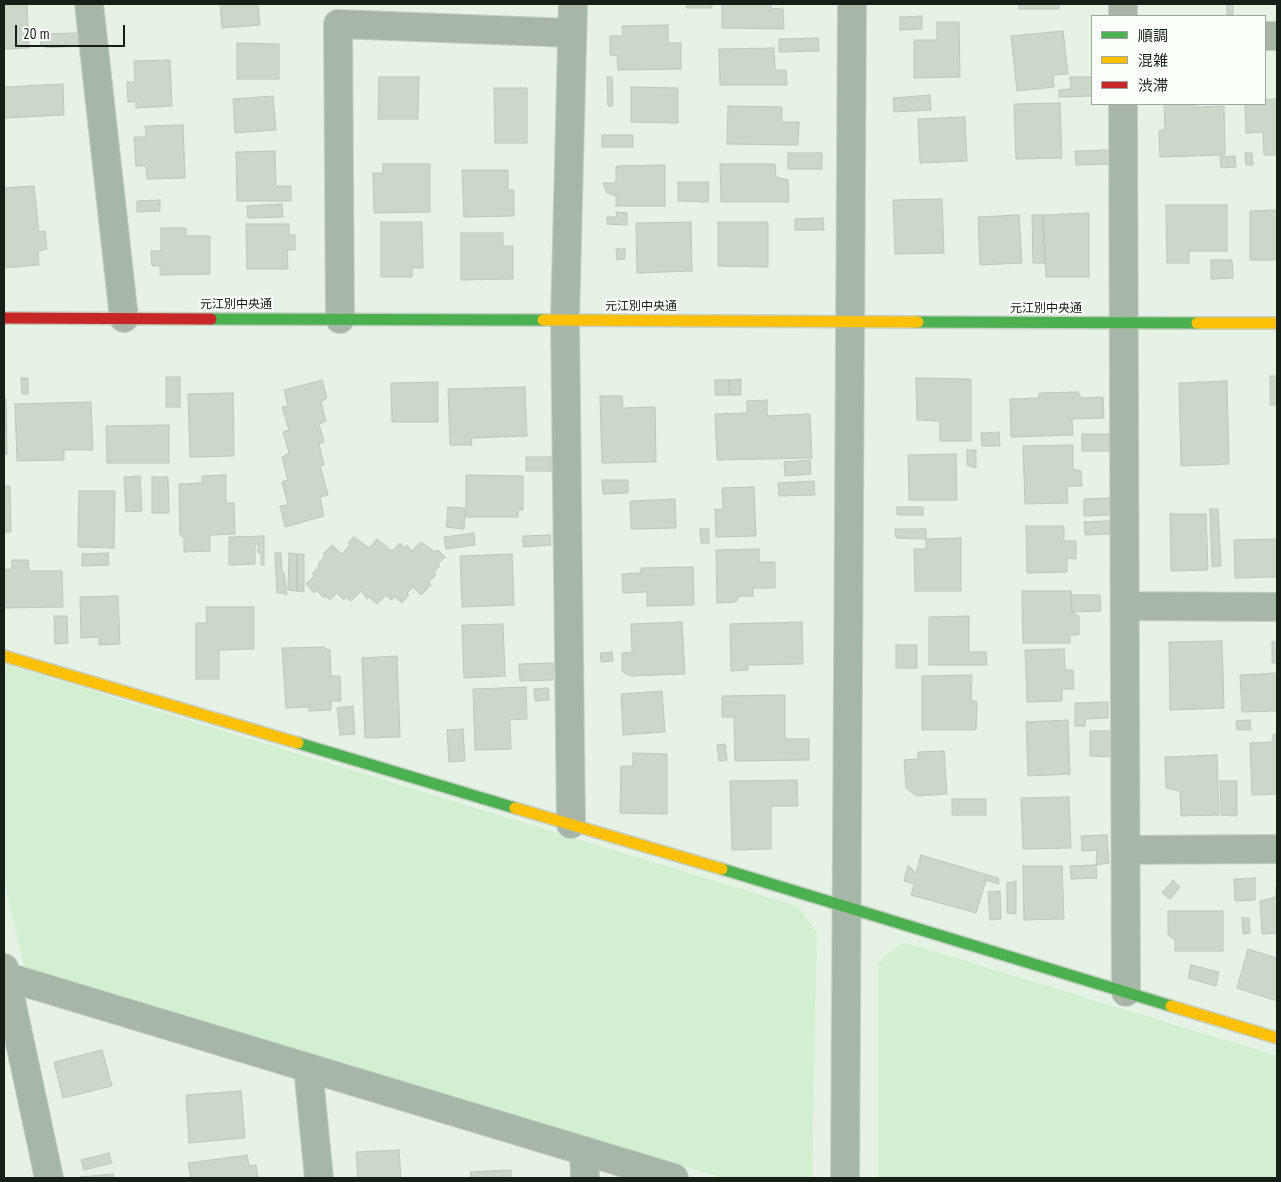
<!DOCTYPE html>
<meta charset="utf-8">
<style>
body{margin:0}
#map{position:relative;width:1281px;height:1182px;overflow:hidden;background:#e5f2e5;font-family:"PT Sans Narrow","Noto Sans JP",sans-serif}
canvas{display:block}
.frame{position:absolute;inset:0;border:5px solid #161f16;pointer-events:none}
.legend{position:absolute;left:1091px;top:15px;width:175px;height:90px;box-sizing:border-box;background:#fafffa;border:1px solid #9fa59f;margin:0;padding:6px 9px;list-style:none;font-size:15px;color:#161f16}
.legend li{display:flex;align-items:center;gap:10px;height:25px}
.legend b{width:25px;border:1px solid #9fa59f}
.scale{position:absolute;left:15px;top:25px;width:110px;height:22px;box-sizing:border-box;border:2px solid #161f16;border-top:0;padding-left:6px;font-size:15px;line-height:18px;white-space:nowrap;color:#161f16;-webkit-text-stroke:4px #fafffa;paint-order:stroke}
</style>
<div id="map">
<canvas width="1281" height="1182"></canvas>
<div class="frame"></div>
<ul class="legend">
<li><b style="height:6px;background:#4caf50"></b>順調</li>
<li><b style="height:6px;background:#ffc107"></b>混雑</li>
<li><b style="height:6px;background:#c62828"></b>渋滞</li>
</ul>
<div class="scale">20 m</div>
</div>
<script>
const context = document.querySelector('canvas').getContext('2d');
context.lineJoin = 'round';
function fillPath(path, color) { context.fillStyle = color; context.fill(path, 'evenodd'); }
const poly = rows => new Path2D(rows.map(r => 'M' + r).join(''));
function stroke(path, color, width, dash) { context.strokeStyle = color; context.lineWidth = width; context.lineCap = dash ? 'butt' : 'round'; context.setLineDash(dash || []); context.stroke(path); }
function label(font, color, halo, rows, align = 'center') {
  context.font = font + ' "PT Sans Narrow","Noto Sans JP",sans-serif'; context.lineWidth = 4.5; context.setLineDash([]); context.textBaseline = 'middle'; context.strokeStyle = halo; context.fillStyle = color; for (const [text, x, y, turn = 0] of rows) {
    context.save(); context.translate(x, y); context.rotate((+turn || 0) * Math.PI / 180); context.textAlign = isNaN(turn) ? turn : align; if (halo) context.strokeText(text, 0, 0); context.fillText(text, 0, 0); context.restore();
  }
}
fillPath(poly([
 [4,664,797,906,817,932,812,1178,722,1178,24,967,4,878],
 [903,942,1277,1056,1277,1178,878,1178,878,963]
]), '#d2efd2');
const building = poly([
 [4,4,27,4,29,48,4,49,4,4],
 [220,4,258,4,260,25,222,28,220,4],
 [687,4,712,4,712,8,686,8,687,4],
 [722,4,772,4,771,9,783,8,784,29,722,28,722,4],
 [1019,4,1060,4,1059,9,1019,9,1019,4],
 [1227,4,1233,4,1233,15,1227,15,1227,4],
 [922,16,922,29,900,30,900,17,922,16],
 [937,22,959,22,960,77,914,78,914,40,937,40,937,22],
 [668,25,668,43,681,43,681,69,618,70,617,55,610,55,610,36,623,36,622,26,668,25],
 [1063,31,1068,74,1053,75,1054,87,1017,91,1011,36,1063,31],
 [78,33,79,46,46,48,45,45,41,46,40,34,78,33],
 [818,38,819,51,779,52,779,39,818,38],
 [237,43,279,44,279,79,237,79,237,43],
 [774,48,775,70,786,70,787,85,720,85,719,49,774,48],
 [170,60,172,106,136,108,136,102,128,102,127,82,135,82,134,61,170,60],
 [379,77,419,77,418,119,378,119,379,77],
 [607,77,612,77,613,106,608,106,607,77],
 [1070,77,1092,77,1092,96,1059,97,1059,90,1071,89,1070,77],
 [63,84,64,115,4,118,4,87,63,84],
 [631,87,678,88,678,123,631,122,631,87],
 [494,88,527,88,527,143,495,143,494,88],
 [930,95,931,110,894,112,893,98,930,95],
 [273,96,276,130,235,133,233,99,273,96],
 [1277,99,1277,155,1264,155,1263,132,1246,133,1245,104,1265,104,1265,100,1277,99],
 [1060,103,1062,158,1016,159,1014,104,1060,103],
 [1164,104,1196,104,1196,107,1224,106,1225,155,1160,157,1159,131,1165,129,1164,104],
 [728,106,782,107,782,122,799,122,798,145,727,144,728,106],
 [965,117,967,161,920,163,918,119,965,117],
 [183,125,185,178,147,179,146,166,136,166,134,137,146,137,145,126,183,125],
 [602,135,633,135,633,147,602,147,602,135],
 [1113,150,1114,164,1076,165,1075,151,1113,150],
 [275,151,276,186,291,186,291,201,237,201,236,152,275,151],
 [788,153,822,153,822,169,788,169,788,153],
 [1245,153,1252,153,1253,165,1246,165,1245,153],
 [1235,156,1236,167,1221,168,1220,157,1235,156],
 [383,164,430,164,430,212,374,213,373,173,383,173,383,164],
 [720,164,775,164,776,177,788,180,789,202,721,202,720,164],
 [665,165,665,206,616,206,616,196,607,193,603,183,616,183,616,166,665,165],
 [462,170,508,170,508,190,514,190,514,216,464,217,462,170],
 [678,182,709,182,708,202,678,201,678,182],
 [34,186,39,232,45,231,47,249,38,251,39,265,4,268,4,188,34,186],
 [942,199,944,253,895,254,893,200,942,199],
 [160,200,160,211,137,212,137,201,160,200],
 [282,204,283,217,248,218,247,206,282,204],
 [1166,205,1227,205,1227,251,1189,251,1189,263,1167,263,1166,205],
 [1277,210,1277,260,1250,260,1250,211,1277,210],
 [616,212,627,213,627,225,607,224,607,217,617,217,616,212],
 [1089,213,1089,277,1046,277,1043,215,1089,213],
 [1019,215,1022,263,980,265,978,217,1019,215],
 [1032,215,1043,215,1045,263,1033,263,1032,215],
 [823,218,824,230,795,230,795,219,823,218],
 [381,222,422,222,423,268,412,268,412,277,381,277,381,222],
 [691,222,692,271,637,273,636,223,691,222],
 [718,222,768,222,768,267,718,266,718,222],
 [246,224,289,224,289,235,295,235,295,250,287,250,288,269,247,269,246,224],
 [161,228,186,228,186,236,210,236,210,274,160,275,160,266,152,266,151,251,161,251,161,228],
 [461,233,503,233,503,246,513,246,513,279,461,280,461,233],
 [616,249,625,249,625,259,617,260,616,249],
 [1211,260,1232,260,1233,278,1211,279,1211,260],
 [1270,376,1277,376,1277,405,1270,405,1270,376],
 [166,377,180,377,180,407,166,407,166,377],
 [21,378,28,378,28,394,22,394,21,378],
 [916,378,971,379,971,441,940,441,940,421,917,420,916,378],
 [741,379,741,395,730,395,729,380,741,379],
 [322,380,327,398,321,402,326,421,319,424,324,442,319,444,324,465,320,466,328,495,320,497,324,516,285,527,280,506,288,505,282,482,288,480,282,457,289,453,283,432,289,430,282,407,288,406,284,390,322,380],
 [715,380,729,380,730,395,715,395,715,380],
 [1227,381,1229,464,1181,466,1179,383,1227,381],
 [438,382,438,422,392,422,391,383,438,382],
 [525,387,527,436,471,438,472,445,450,445,448,389,525,387],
 [1078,392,1081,398,1103,397,1104,418,1072,419,1073,435,1011,437,1010,399,1039,398,1039,393,1078,392],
 [233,393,234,456,190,457,188,394,233,393],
 [600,396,622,396,623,408,655,407,656,462,602,463,600,396],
 [4,398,6,398,7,454,4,454,4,398],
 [767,400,767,416,810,414,812,458,717,460,715,414,747,413,747,401,767,400],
 [91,402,93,450,64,450,64,460,17,461,15,404,91,402],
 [169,425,169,463,107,463,106,426,169,425],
 [999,432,1000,446,982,446,981,433,999,432],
 [1082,434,1109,434,1109,451,1082,451,1082,434],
 [1073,445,1073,469,1081,471,1082,486,1067,486,1068,503,1025,504,1023,446,1073,445],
 [967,450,976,450,976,468,967,465,967,450],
 [956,454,957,500,909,500,908,455,956,454],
 [526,457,556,457,557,471,526,471,526,457],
 [810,460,811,474,785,476,784,462,810,460],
 [226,475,226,503,234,503,235,534,210,535,210,551,184,552,184,538,180,535,179,484,202,483,202,476,226,475],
 [466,475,523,476,523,510,518,510,518,517,466,517,466,475],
 [140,476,142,511,126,512,124,477,140,476],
 [152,477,168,477,169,513,152,513,152,477],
 [602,480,628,480,628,493,603,494,602,480],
 [814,481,815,495,779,496,778,483,814,481],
 [4,486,10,486,11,532,4,532,4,486],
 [754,487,756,536,716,537,715,509,723,510,722,488,754,487],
 [79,491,115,491,114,548,78,547,79,491],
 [1110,498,1111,515,1084,516,1084,499,1110,498],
 [675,499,676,528,631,529,630,501,675,499],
 [448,507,465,508,464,529,446,527,448,507],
 [897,507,923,507,923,515,897,515,897,507],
 [1210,509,1218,509,1221,566,1212,567,1210,509],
 [1170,514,1206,514,1208,570,1171,571,1170,514],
 [1109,521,1110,534,1085,535,1084,522,1109,521],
 [1026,526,1064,526,1064,541,1076,541,1076,559,1067,558,1067,572,1027,573,1026,526],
 [700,529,709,529,709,543,701,543,700,529],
 [895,529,926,529,926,539,896,538,895,529],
 [474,533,475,545,446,549,444,537,474,533],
 [550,535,551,545,523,547,523,536,550,535],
 [264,536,264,565,261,565,261,552,258,553,258,544,255,544,255,564,229,565,229,537,264,536],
 [354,537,369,548,377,539,392,551,400,543,405,548,407,545,412,551,421,542,435,552,438,550,445,557,438,564,440,566,434,572,436,575,429,582,431,585,421,595,413,587,407,593,409,595,402,603,395,597,391,600,386,595,377,604,369,597,367,599,361,591,351,601,346,597,344,600,337,593,330,600,326,596,324,598,316,590,314,593,306,584,314,576,312,574,320,565,318,564,325,556,323,554,332,545,342,554,350,545,348,543,354,537],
 [961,538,961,591,915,591,914,549,926,549,926,539,961,538],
 [1277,539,1277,577,1235,578,1234,540,1277,539],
 [759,549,759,562,775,562,775,588,753,588,753,596,739,596,736,602,717,603,716,550,759,549],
 [108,553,109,565,82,566,82,554,108,553],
 [275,553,281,553,282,571,284,573,287,594,285,595,284,593,277,593,275,553],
 [289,553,297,554,297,591,288,590,289,553],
 [297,554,304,554,304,592,297,591,297,554],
 [512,554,514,605,462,607,460,556,512,554],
 [12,560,28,560,29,571,62,571,63,607,4,608,4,570,12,569,12,560],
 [693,567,694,605,647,606,647,592,623,593,622,574,641,573,641,568,693,567],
 [1022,591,1071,591,1072,612,1079,616,1079,635,1070,635,1070,643,1023,643,1022,591],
 [1071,595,1100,595,1101,611,1072,612,1071,595],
 [118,596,120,644,99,645,99,637,81,638,80,597,118,596],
 [206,607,254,607,254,649,219,650,219,679,196,679,196,623,207,623,206,607],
 [54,616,67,616,68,643,55,644,54,616],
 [969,616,969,652,986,652,987,665,929,665,929,617,969,616],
 [682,622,685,674,630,676,622,671,622,653,632,652,631,624,682,622],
 [802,622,803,664,748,665,748,670,731,671,730,624,802,622],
 [503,624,505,676,464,678,462,625,503,624],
 [1222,641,1224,708,1170,710,1169,642,1222,641],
 [1272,642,1277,642,1277,663,1272,663,1272,642],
 [896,645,917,645,917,668,896,668,896,645],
 [324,647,325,649,330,650,331,676,340,676,341,701,331,701,331,710,309,711,309,707,286,708,282,648,324,647],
 [1064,649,1065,670,1073,670,1074,689,1062,689,1062,701,1027,702,1025,650,1064,649],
 [612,652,613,661,601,662,600,653,612,652],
 [397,656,400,737,365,738,362,658,397,656],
 [553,663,553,680,520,681,519,664,553,663],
 [1277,673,1277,711,1242,712,1240,675,1277,673],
 [972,675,971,700,977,702,976,730,922,730,922,676,972,675],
 [526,687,527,719,510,720,511,749,475,750,473,689,526,687],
 [548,688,549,700,535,701,534,689,548,688],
 [662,691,665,732,623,735,621,694,662,691],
 [785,695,785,739,809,739,809,760,735,761,734,717,722,717,722,696,785,695],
 [1108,702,1108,718,1085,719,1085,726,1075,726,1075,703,1108,702],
 [353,706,355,734,340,735,337,708,353,706],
 [1068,720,1070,774,1028,776,1026,722,1068,720],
 [1250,720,1251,730,1237,730,1236,721,1250,720],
 [463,729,465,761,449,762,447,730,463,729],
 [1090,731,1112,731,1112,757,1090,756,1090,731],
 [1277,734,1277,794,1252,795,1250,743,1273,742,1273,735,1277,734],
 [725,744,727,760,719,761,717,745,725,744],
 [944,751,947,794,917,796,906,788,904,760,918,759,918,752,944,751],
 [633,753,667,754,667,814,620,813,621,766,633,766,633,753],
 [1217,755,1219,815,1181,816,1180,791,1166,788,1165,757,1217,755],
 [797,780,798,806,771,806,771,849,732,850,730,781,797,780],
 [1220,781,1237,781,1237,816,1221,815,1220,781],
 [1069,797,1071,848,1023,849,1021,798,1069,797],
 [952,799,986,799,986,815,952,815,952,799],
 [1107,835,1109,863,1096,865,1097,850,1082,851,1081,836,1107,835],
 [921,855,998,878,999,884,986,880,976,913,911,895,914,884,904,881,908,865,916,873,921,855],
 [1096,865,1097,878,1071,879,1070,866,1096,865],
 [1023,866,1062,866,1064,919,1024,920,1023,866],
 [1255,878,1255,900,1235,901,1234,879,1255,878],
 [1173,880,1180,887,1170,899,1162,893,1173,880],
 [1016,881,1016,914,1007,913,1007,883,1016,881],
 [1276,887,1277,887,1277,933,1262,934,1260,901,1276,897,1276,887],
 [1000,891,1001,919,990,920,988,892,1000,891],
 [1168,911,1223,911,1223,951,1175,951,1175,940,1168,935,1168,911],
 [1242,918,1249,918,1250,933,1243,934,1242,918],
 [1248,949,1277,958,1277,1001,1237,988,1248,949],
 [1191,965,1219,972,1216,986,1188,978,1191,965],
 [102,1050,112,1086,63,1098,54,1062,102,1050],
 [241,1091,245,1138,189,1143,186,1095,241,1091],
 [399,1150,401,1178,358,1178,356,1152,399,1150],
 [109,1153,112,1163,84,1170,81,1160,109,1153],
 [247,1155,249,1166,256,1165,258,1178,191,1178,188,1163,247,1155],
 [511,1170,511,1178,471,1178,470,1172,511,1170],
 [113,1174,114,1178,80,1178,80,1177,113,1174]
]);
fillPath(building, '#ccd7cc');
stroke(building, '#bdc7bd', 1);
const street = poly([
 [89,4,124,318],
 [1123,4,1123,16],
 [1265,36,1277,36],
 [1123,104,1126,992],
 [340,319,338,24,572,33],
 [1126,606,1277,607],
 [571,824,565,320,573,4],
 [1126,850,1277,849],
 [4,968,49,1178],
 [4,976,674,1178],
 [308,1068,319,1178],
 [584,1151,585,1178],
 [845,1178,852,4]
]);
const fast = poly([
 [211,319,543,320],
 [918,322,1197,323],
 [298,743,515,808],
 [722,869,1171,1006]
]);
const slow = poly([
 [543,320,918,322],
 [1197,323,1277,323],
 [4,656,298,743],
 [515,808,722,869],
 [1171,1006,1277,1038]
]);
const jam = poly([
 [4,318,211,319]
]);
stroke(street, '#c5cfc5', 30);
stroke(fast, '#c5cfc5', 14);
stroke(slow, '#c5cfc5', 14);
stroke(jam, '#c5cfc5', 14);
stroke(street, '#a8b6a9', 28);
stroke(fast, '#4caf50', 11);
stroke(slow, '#ffc107', 11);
stroke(jam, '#c62828', 11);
label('12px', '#161f16', '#fafffa', [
 ["元江別中央通",236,305],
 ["元江別中央通",641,307],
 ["元江別中央通",1046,309]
]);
</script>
